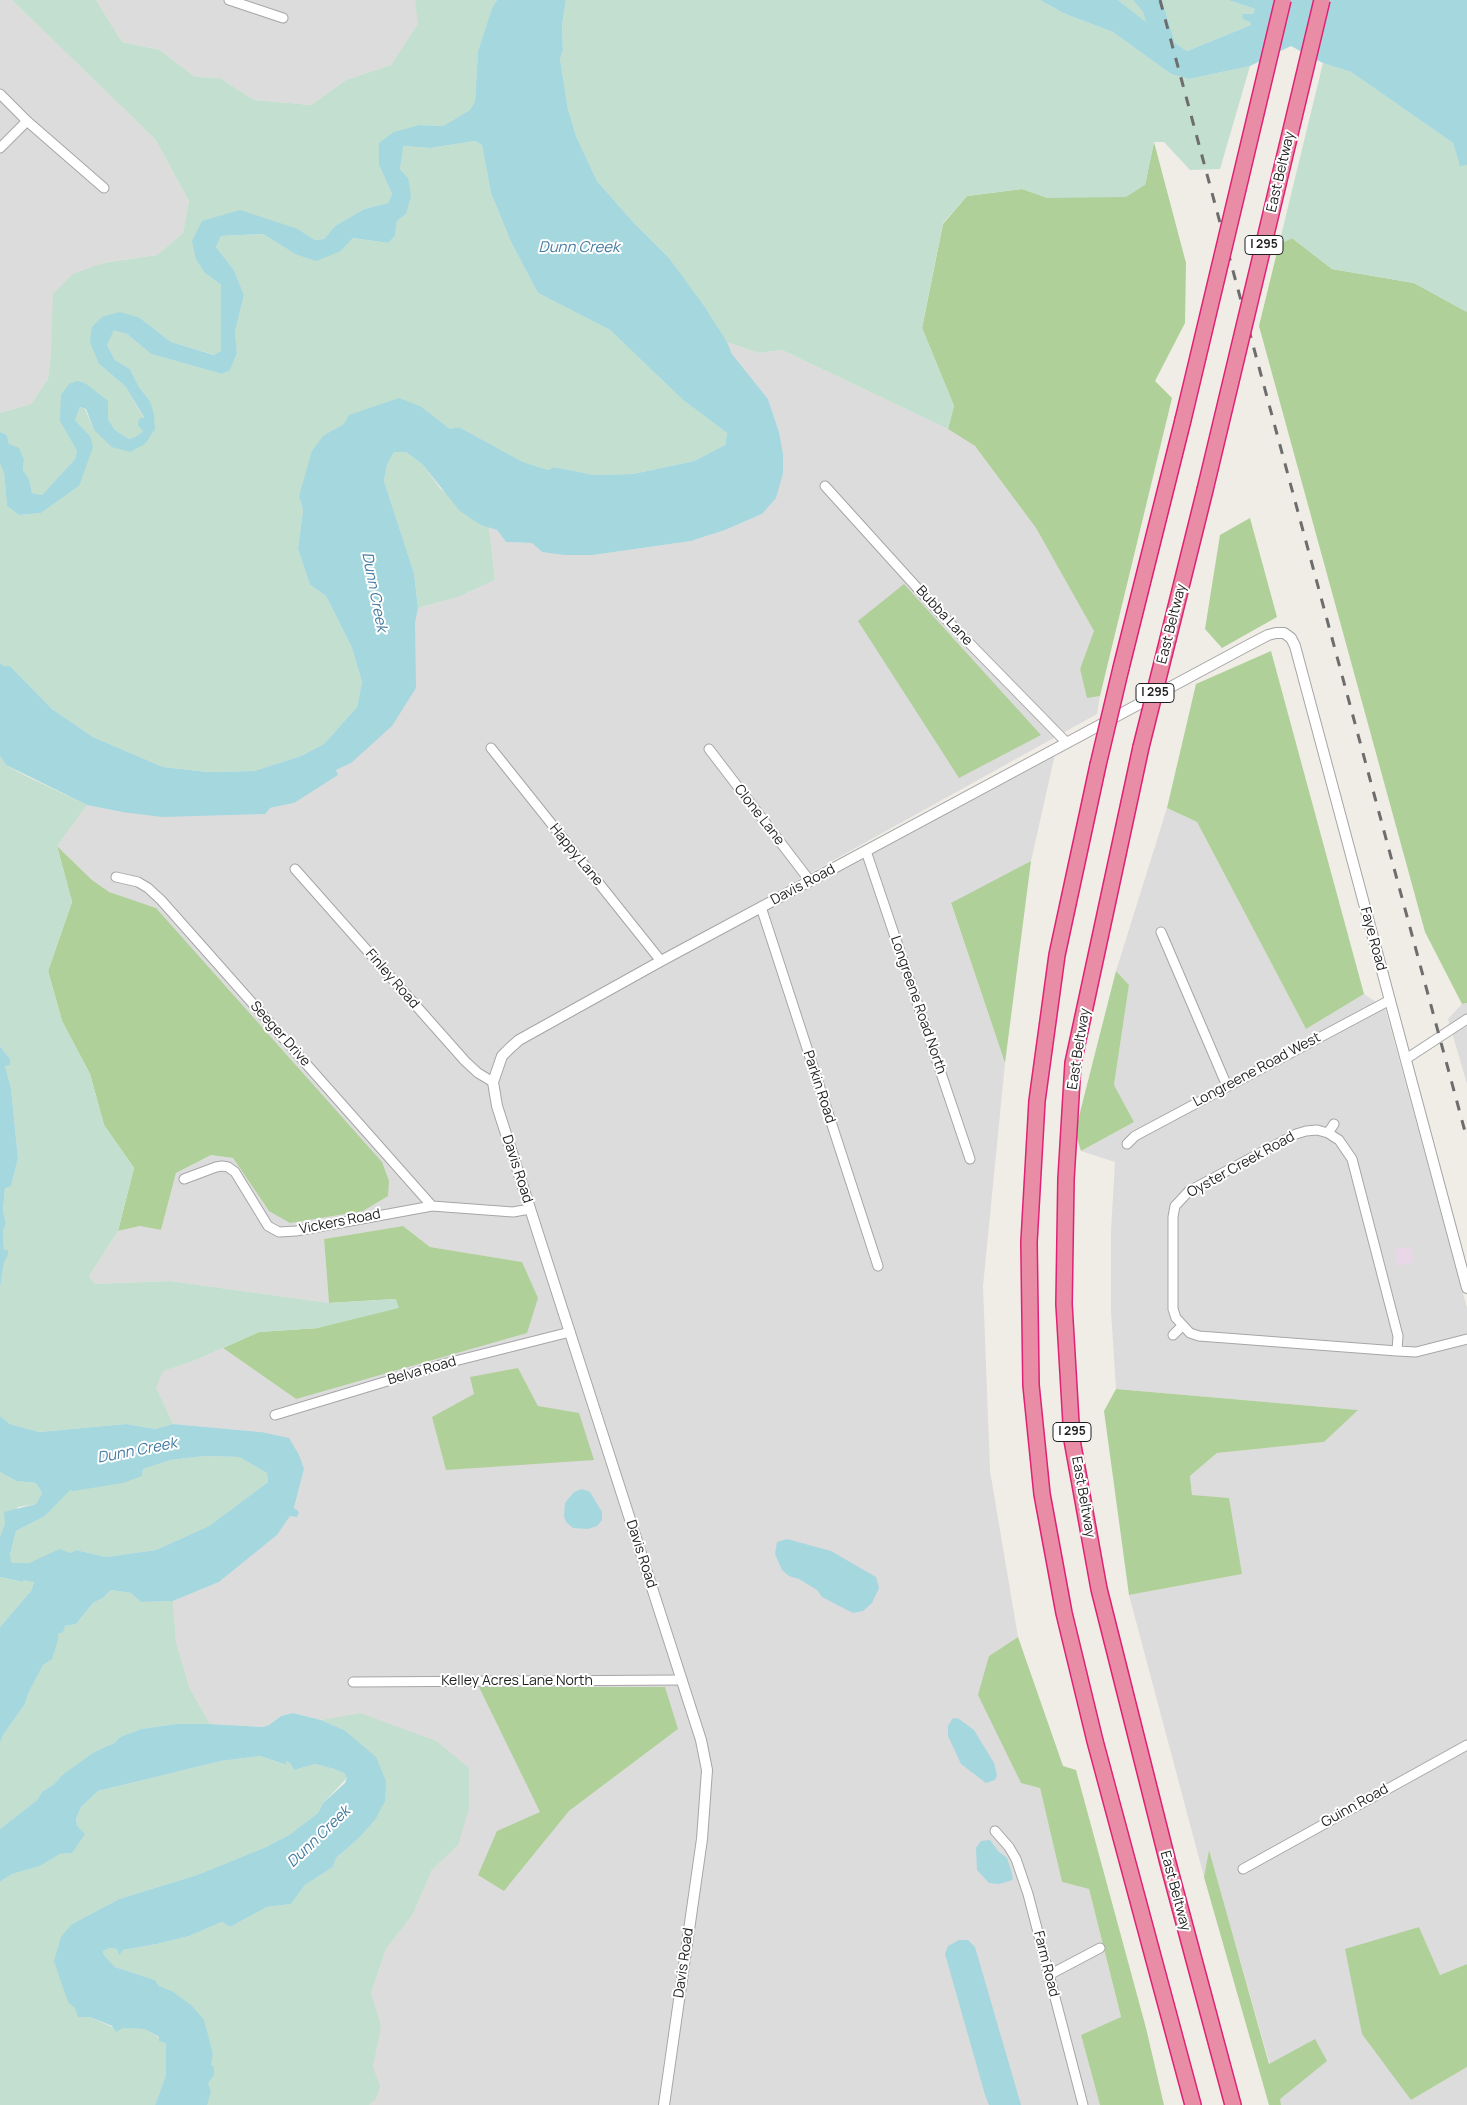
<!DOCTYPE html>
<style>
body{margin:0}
canvas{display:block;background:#f0ece6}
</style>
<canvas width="1467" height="2105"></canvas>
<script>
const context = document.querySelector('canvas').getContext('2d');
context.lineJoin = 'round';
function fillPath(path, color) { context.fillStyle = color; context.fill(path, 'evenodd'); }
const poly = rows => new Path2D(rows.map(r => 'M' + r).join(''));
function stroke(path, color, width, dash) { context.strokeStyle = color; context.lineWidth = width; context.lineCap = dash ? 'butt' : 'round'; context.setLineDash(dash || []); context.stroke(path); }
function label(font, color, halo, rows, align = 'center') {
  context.font = font + ' Manrope,sans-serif'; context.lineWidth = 4; context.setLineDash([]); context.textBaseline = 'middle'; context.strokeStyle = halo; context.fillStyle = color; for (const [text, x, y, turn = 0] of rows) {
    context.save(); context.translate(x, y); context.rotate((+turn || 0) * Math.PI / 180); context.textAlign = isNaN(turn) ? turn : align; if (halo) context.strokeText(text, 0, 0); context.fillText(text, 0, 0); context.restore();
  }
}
fillPath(poly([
 [0,0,12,0,155,139,189,201,183,233,157,255,102,263,51,352,48,379,31,404,0,413],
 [96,0,415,0,419,24,391,65,346,80,311,105,254,100,220,78,195,77,160,50,122,42],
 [727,342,759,353,782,350,948,429,975,446,1036,528,1095,631,1080,669,1087,697,1100,696,1097,714,520,1034,504,1045,496,1058,487,1082,492,1107,696,1737,702,1761,704,1782,702,1804,660,2105,369,2105,376,2099,379,2086,373,2067,380,2026,371,1993,386,1949,413,1914,432,1870,458,1845,360,1713,321,1720,293,1713,281,1716,269,1725,263,1727,210,1724,190,1689,176,1642,173,1601,219,1582,277,1535,294,1509,304,1469,261,1432,173,1424,155,1388,162,1371,191,1362,223,1348,296,1399,521,1262,430,1247,403,1226,324,1239,329,1303,170,1281,95,1284,89,1276,118,1231,140,1226,161,1230,176,1173,211,1155,233,1158,269,1211,156,908,109,893,92,880,57,846,87,805,122,812,270,808,294,803,336,770,351,763,415,624,418,608,458,597,495,580,489,527,497,530,506,542,532,543,542,552,593,555,691,541,725,530,762,514,783,453,779,432,768,399,732,354],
 [518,1368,538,1406,474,1394],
 [678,1729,569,1811,504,1891,497,1831,540,1813],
 [1055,754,1031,861,951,904,1005,1063,983,1286,990,1471,1018,1637,989,1656,1040,1788,1062,1882,1089,1889,1121,2018,1081,2035,1100,2105,669,2105,709,1818,712,1773,708,1750,500,1104,499,1081,505,1060,512,1051,522,1042],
 [1167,808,1197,822,1306,1029,1364,994,1385,1008,1467,1308,1467,1964,1440,1975,1419,1927,1345,1950,1411,2100,1467,2067,1467,2105,1281,2105,1279,2100,1315,2039,1270,2065,1209,1851,1204,1877,1129,1595,1242,1574,1192,1495,1190,1476,1217,1453,1324,1442,1357,1410,1116,1389,1111,1311,1111,1232,1115,1162,1081,1151,1134,1122,1114,1085,1129,985,1116,971],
 [1467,1003,1467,1084,1448,1019,1462,1004]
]), '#dddcdc');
fillPath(poly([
 [1410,1246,1414,1262,1398,1266,1394,1250]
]), '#e9d7e8');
fillPath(poly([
 [1154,142,1186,263,1185,323,1155,381,1172,398,1100,696,1087,698,1080,669,1094,631,1036,528,975,446,948,429,954,406,922,328,943,224,967,196,1022,189,1048,198,1145,185],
 [1292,238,1332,269,1414,283,1467,312,1467,1003,1462,1004,1425,932,1259,326,1279,244],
 [1250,518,1277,617,1222,648,1205,629,1220,535],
 [904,584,1041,735,959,778,858,621],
 [1271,651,1364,994,1306,1029,1197,822,1167,808,1196,684],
 [57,846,92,880,109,892,156,908,382,1162,389,1181,388,1196,363,1211,290,1223,269,1211,233,1158,211,1155,176,1173,161,1230,140,1226,118,1231,134,1168,104,1125,90,1074,62,1021,48,971,72,902],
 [1031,861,1005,1063,951,903],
 [1116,971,1129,985,1114,1085,1134,1122,1081,1151,1075,1132],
 [403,1226,430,1247,522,1262,538,1298,527,1333,296,1399,223,1348,259,1332,318,1328,396,1299,329,1303,324,1239],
 [518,1368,538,1406,579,1413,594,1460,446,1470,432,1417,474,1394,470,1377],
 [1116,1389,1358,1410,1324,1442,1217,1453,1190,1476,1192,1495,1229,1498,1242,1574,1129,1595,1104,1411],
 [1018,1637,1063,1766,1076,1770,1146,2028,1164,2105,1100,2105,1081,2035,1121,2017,1089,1889,1062,1882,1040,1788,1021,1783,978,1695,989,1656],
 [479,1687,665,1687,678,1729,569,1811,504,1891,478,1875,497,1831,540,1812],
 [1209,1850,1269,2064,1315,2039,1327,2061,1280,2099,1281,2105,1269,2105,1204,1877],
 [1419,1927,1440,1975,1467,1964,1467,2067,1411,2100,1362,2034,1345,1949]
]), '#afd099');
fillPath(poly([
 [12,0,96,0,122,42,160,50,195,77,220,78,254,100,311,105,346,80,391,65,418,24,415,0,497,0,492,8,478,51,475,101,470,110,443,126,420,125,379,165,392,194,388,203,364,209,335,226,324,239,315,240,298,229,202,221,205,273,221,285,221,351,215,355,171,342,140,318,102,317,99,364,125,386,144,418,143,431,135,437,129,439,115,430,85,383,60,420,77,451,75,459,42,495,32,493,29,479,23,470,24,460,9,444,7,435,0,432,0,413,31,404,48,379,51,352,53,294,73,274,103,263,157,255,183,233,189,201,155,139],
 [566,0,1040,0,1063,13,1113,32,1171,74,1189,79,1250,66,1220,169,1190,170,1164,142,1154,142,1145,185,1126,197,1048,198,1022,189,967,196,943,223,922,328,954,406,948,429,782,350,759,353,727,342,669,258,633,222,597,181,576,136,568,109,560,59,563,50,562,26],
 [1118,0,1133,0,1143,12,1147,23],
 [1162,0,1228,0,1255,9,1253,14,1242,15,1250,22,1251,25,1187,51,1175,43],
 [1323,63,1351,72,1453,143,1460,165,1467,165,1467,312,1414,283,1332,269,1292,238,1279,244],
 [475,141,482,145,491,193,511,242,538,293,610,330,683,400,727,433,725,445,694,461,633,474,594,475,554,467,548,470,523,462,459,427,450,429,422,407,344,424,324,435,299,496,303,510,298,549,310,585,326,596,352,648,362,682,357,707,324,744,301,756,254,771,209,772,163,767,93,737,52,709,10,666,3,666,0,662,0,464,4,471,7,506,19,515,41,513,79,486,90,436,75,420,80,407,85,409,94,430,145,444,150,401,139,387,130,369,115,360,107,345,114,329,127,334,151,354,222,374,230,369,237,355,235,332,244,295,234,270,216,247,221,236,263,234,295,254,341,251,353,238,388,243,395,236,397,221,406,214,408,178,400,169,402,146,430,148],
 [394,452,406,452,422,464,440,488,481,525,489,527,495,580,458,597,418,608,414,573,384,481,387,465],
 [0,756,6,765,26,776,87,805,57,846,72,902,48,971,62,1021,90,1074,104,1125,134,1168,118,1231,89,1276,95,1284,170,1281,329,1303,396,1299,399,1308,318,1328,259,1332,191,1362,163,1371,156,1388,173,1424,155,1429,126,1424,39,1432,10,1424,0,1416,0,1288,4,1263,8,1255,4,1250,3,1231,6,1223,3,1212,5,1188,11,1185,18,1158,11,1088,5,1066,10,1059,0,1046],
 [205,1456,239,1457,267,1473,268,1482,209,1526,156,1550,106,1557,76,1550,70,1553,60,1550,29,1563,12,1563,10,1555,16,1531,45,1516,70,1489,142,1476,143,1469,171,1460],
 [0,1472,16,1481,36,1483,42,1493,36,1504,18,1507,5,1523,0,1537],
 [0,1577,21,1582,24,1580,34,1581,31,1591,0,1627],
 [111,1590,131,1593,141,1602,173,1601,176,1642,190,1689,210,1724,176,1724,141,1729,120,1737,114,1743,94,1752,62,1775,54,1784,42,1792,37,1800,0,1829,0,1743,3,1735,25,1704,28,1694,43,1665,52,1658,58,1634,65,1626,76,1624,93,1603,103,1598],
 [360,1713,436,1741,469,1768,469,1808,458,1845,432,1870,413,1914,386,1949,371,1993,381,2026,373,2067,380,2086,376,2099,369,2105,207,2105,208,2084,214,2075,211,2065,213,2054,172,1991,159,1986,155,1980,115,1967,104,1955,103,1951,109,1948,117,1949,119,1954,123,1950,157,1944,189,1936,222,1922,230,1927,267,1907,291,1904,305,1885,333,1867,336,1858,360,1837,375,1820,344,1730,321,1720],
 [260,1756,285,1765,286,1761,290,1763,294,1770,315,1764,334,1769,344,1773,347,1778,323,1803,318,1813,289,1835,266,1847,197,1875,119,1899,72,1924,90,2017,112,2027,144,2029,166,2042,166,2075,155,2105,0,2105,0,1882,12,1874,40,1866,60,1854,72,1853,77,1826,76,1821,81,1807,98,1791,221,1761]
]), '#c2dfcf');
fillPath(poly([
 [497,0,566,0,562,26,563,50,560,59,568,109,576,136,597,181,633,222,669,258,704,306,727,342,732,354,768,399,779,432,783,453,783,473,776,498,762,514,725,530,691,541,593,555,565,555,542,552,532,543,506,542,497,530,481,525,460,511,422,464,406,452,394,452,387,465,384,481,414,573,418,608,415,624,416,688,392,726,351,763,336,770,338,775,294,803,270,808,265,814,162,817,122,812,87,805,6,765,0,756,0,662,3,666,10,666,52,709,93,737,163,767,208,772,254,771,301,756,324,744,357,707,362,682,352,648,326,596,310,585,298,549,303,510,299,496,312,451,324,435,344,424,349,415,399,398,422,407,450,429,459,427,523,462,548,470,554,467,594,475,633,474,694,461,725,445,727,433,683,400,610,330,538,293,511,242,491,193,482,145,475,141,430,148,403,146,400,169,408,178,411,196,406,214,397,221,395,236,388,243,353,238,341,251,316,261,295,254,263,234,221,236,216,247,234,270,244,295,235,332,237,354,230,370,222,374,151,354,127,334,114,330,107,345,115,360,130,369,139,387,150,401,154,415,155,429,145,444,130,452,112,447,94,430,86,409,80,407,75,420,90,436,93,447,79,486,41,513,19,515,7,506,4,472,0,464,0,432,7,435,9,444,19,448,24,460,23,470,29,479,32,493,42,495,75,459,77,451,60,421,61,395,69,384,77,381,85,383,108,401,108,419,115,430,129,439,135,437,143,431,138,425,139,419,144,417,125,386,99,364,90,342,92,327,102,317,120,312,140,318,171,342,214,355,221,351,221,285,205,273,196,259,192,241,202,221,240,210,298,229,315,240,324,239,335,226,364,209,388,203,392,194,379,165,379,143,394,132,420,125,443,126,470,110,475,101,478,51,492,8],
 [1040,0,1118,0,1146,22,1143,12,1133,0,1162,0,1175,43,1187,51,1251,25,1250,22,1243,19,1242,14,1253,14,1255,9,1228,0,1467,0,1467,165,1460,166,1453,143,1351,72,1323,63,1291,46,1250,66,1189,79,1171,74,1113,32,1063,13],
 [0,1046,10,1059,10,1065,5,1066,11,1088,18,1158,11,1186,5,1188,3,1212,6,1223,3,1231,4,1250,8,1250,8,1255,4,1263,0,1288],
 [0,1416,10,1424,39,1432,126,1424,155,1429,173,1424,261,1432,289,1438,299,1455,304,1469,294,1508,299,1512,297,1517,290,1516,277,1535,219,1582,173,1601,141,1602,131,1593,111,1590,103,1598,93,1603,76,1624,65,1626,63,1632,58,1634,58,1640,52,1659,43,1665,28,1694,25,1704,3,1735,0,1743,0,1627,31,1591,34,1582,24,1580,22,1582,0,1577,0,1537,5,1523,4,1512,36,1504,42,1493,36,1483,16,1481,0,1472],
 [205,1456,239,1457,267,1473,268,1482,209,1526,156,1550,106,1557,76,1550,70,1553,60,1549,29,1563,12,1563,10,1555,16,1531,45,1516,70,1490,73,1491,123,1483,142,1476,143,1469,171,1460],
 [582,1489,590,1492,602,1512,602,1520,597,1526,588,1529,573,1528,566,1522,564,1516,565,1503,574,1492],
 [787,1539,831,1551,876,1577,879,1588,872,1603,863,1611,853,1613,822,1597,817,1590,799,1579,789,1576,782,1570,775,1554,777,1542],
 [293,1713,321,1720,344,1730,376,1757,386,1781,385,1801,375,1820,360,1837,336,1858,333,1867,305,1885,291,1904,267,1907,230,1927,222,1922,189,1936,157,1944,123,1950,119,1955,117,1949,109,1948,103,1951,104,1955,115,1967,155,1980,159,1986,172,1991,192,2006,204,2020,213,2054,211,2065,214,2067,214,2075,208,2084,211,2091,207,2105,155,2105,166,2075,166,2043,159,2041,159,2037,144,2029,123,2028,116,2032,112,2026,90,2017,78,2017,75,2008,68,2002,54,1961,61,1937,72,1924,119,1899,197,1875,266,1847,289,1835,318,1813,323,1803,345,1783,347,1778,344,1773,334,1769,315,1764,294,1770,290,1763,286,1761,286,1765,260,1756,221,1761,98,1791,81,1807,76,1820,77,1826,85,1834,72,1853,60,1854,40,1866,12,1874,0,1882,0,1829,37,1800,42,1792,54,1784,62,1775,94,1752,114,1743,120,1737,141,1729,176,1724,210,1724,263,1727,269,1725,281,1716],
 [953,1718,959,1719,974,1730,994,1763,997,1775,995,1780,986,1783,961,1764,948,1736,948,1726],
 [990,1840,998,1851,1007,1858,1011,1870,1013,1879,1010,1881,999,1884,989,1883,977,1870,976,1848,981,1841],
 [959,1940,968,1940,975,1947,1021,2105,989,2105,985,2095,945,1954,948,1946]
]), '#a5d7df');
const minor = poly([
 [229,0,283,18],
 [0,94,27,121,104,188],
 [0,148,27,121],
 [825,486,939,612,1067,743],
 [491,748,661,961],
 [709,749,810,881],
 [866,851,970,1159],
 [295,869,465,1061,478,1073,493,1082],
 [116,877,138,882,148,888,161,900,432,1206],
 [761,907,878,1266],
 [1161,932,1227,1086],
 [1406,1059,1467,1019],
 [1328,1133,1334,1124],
 [1127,1144,1135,1136,1390,1000],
 [184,1179,216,1167,222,1166,228,1167,235,1172,268,1226,279,1232,296,1231,432,1206,513,1212,530,1209],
 [1173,1335,1182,1326],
 [1397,1351,1398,1336,1352,1159,1339,1140,1328,1133,1317,1130,1306,1131,1296,1134,1189,1191,1175,1206,1173,1217,1173,1309,1176,1318,1190,1333,1199,1336,1397,1351,1416,1352,1467,1339],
 [275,1415,447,1363,570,1332],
 [353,1682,682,1680],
 [995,1831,1009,1847,1016,1859,1028,1894,1083,2105],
 [1243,1869,1467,1745],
 [1049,1975,1100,1948]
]);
const tertiary = poly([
 [664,2105,702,1839,707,1770,701,1740,497,1106,493,1082,502,1056,510,1048,519,1040,661,961,1247,646,1268,635,1276,633,1284,633,1291,638,1295,646,1467,1288]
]);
const motorway = poly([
 [1168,639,1205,490],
 [1121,668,1183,420],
 [1141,747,1073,1063,1066,1179,1064,1304,1072,1440,1099,1589,1168,1863,1233,2105],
 [1098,765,1057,955,1037,1101,1029,1242,1031,1385,1042,1494,1064,1613,1095,1741,1193,2105]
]);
stroke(minor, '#a6a6a6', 11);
stroke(tertiary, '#a6a6a6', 12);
stroke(motorway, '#df2275', 18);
stroke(minor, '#fff', 9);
stroke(tertiary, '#fff', 10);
stroke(motorway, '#e98ca6', 15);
stroke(poly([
 [1160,0,1467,1139]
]), '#6d6d6d', 3, [10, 10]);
const motorwayBridge = poly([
 [1183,420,1283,0],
 [1205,490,1322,0],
 [1141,747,1168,639],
 [1098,765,1121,668]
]);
stroke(motorwayBridge, '#df2275', 18, []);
stroke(motorwayBridge, '#e98ca6', 15);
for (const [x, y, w] of [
 [1264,245,38],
 [1155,693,38],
 [1072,1432,38]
]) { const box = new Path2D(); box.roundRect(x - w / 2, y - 9.5, w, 19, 4); context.fillStyle = '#fff'; context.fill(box); stroke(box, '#1f1f1f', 1); }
label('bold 12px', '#1f1f1f', null, [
 ["I 295",1264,245],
 ["I 295",1155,693],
 ["I 295",1072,1432]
]);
label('14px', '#1f1f1f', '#fff', [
 ["East Beltway",1281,172,-77],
 ["Bubba Lane",944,616,47],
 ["East Beltway",1172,624,-76],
 ["Clone Lane",759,815,52],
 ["Happy Lane",576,855,51],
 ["Davis Road",803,885,-28],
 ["Faye Road",1373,939,75],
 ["Finley Road",392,979,49],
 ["Longreene Road North",918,1005,71],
 ["Seeger Drive",280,1034,48],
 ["East Beltway",1079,1049,-81],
 ["Longreene Road West",1257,1070,-28],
 ["Parkin Road",819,1087,72],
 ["Oyster Creek Road",1241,1165,-29],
 ["Davis Road",517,1169,72],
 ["Vickers Road",340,1222,-11],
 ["Belva Road",422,1371,-16],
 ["East Beltway",1083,1497,80],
 ["Davis Road",641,1554,72],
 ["Kelley Acres Lane North",517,1681],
 ["Guinn Road",1355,1806,-29],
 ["East Beltway",1175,1891,75],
 ["Davis Road",684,1963,-82],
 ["Farm Road",1046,1964,76]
]);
label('italic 15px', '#437ba2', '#fff', [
 ["Dunn Creek",579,248],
 ["Dunn Creek",374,592,79],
 ["Dunn Creek",137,1451,-11],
 ["Dunn Creek",319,1837,-44]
]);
</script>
